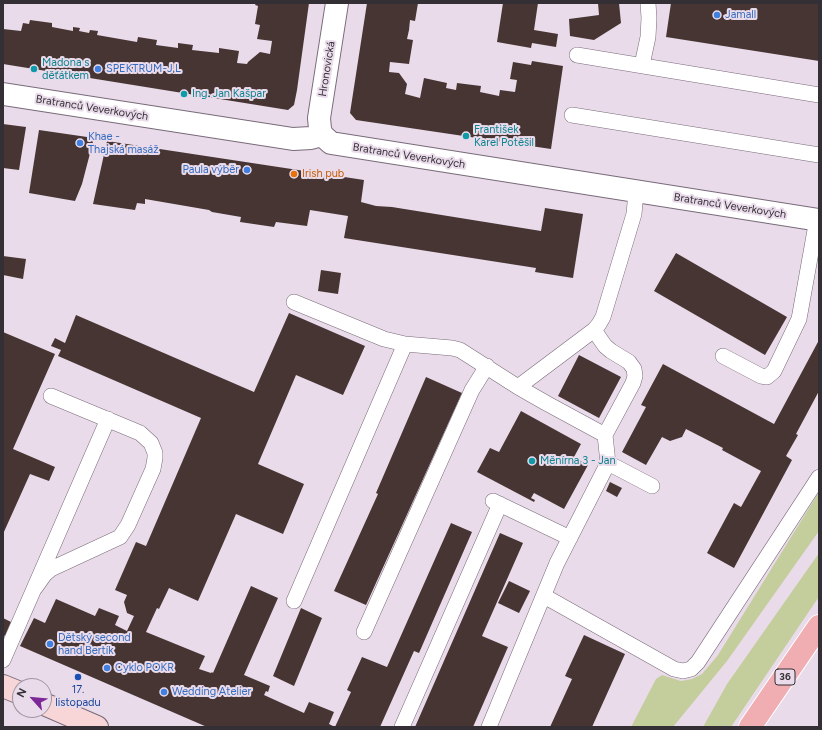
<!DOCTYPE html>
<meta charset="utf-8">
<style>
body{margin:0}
#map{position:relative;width:822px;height:730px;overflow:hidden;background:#eadbeb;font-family:Figtree,sans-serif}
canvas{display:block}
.frame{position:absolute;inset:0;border:4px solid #342f35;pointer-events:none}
.north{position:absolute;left:12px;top:678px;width:40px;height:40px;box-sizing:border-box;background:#eadbeb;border:1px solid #a196a2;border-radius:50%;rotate:297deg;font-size:11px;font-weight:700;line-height:16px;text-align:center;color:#342f35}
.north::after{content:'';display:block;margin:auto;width:14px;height:18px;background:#7d2897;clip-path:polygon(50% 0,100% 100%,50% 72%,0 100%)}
</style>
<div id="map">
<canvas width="822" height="730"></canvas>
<div class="frame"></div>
<div class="north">N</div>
</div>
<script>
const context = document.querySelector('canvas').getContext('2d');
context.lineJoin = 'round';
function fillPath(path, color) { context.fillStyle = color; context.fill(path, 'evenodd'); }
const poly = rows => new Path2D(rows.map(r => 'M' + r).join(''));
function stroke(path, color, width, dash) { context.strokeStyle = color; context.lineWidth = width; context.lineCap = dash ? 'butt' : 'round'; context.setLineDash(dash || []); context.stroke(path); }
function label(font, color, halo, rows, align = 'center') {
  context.font = font + ' Figtree,sans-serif'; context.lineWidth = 4; context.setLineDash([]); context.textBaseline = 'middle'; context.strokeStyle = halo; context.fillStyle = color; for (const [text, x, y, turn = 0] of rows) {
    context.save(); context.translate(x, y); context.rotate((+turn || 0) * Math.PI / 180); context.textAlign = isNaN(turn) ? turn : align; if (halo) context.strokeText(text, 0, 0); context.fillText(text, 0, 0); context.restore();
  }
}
fillPath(poly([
 [819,492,819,531,727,661,673,727,631,727,656,679,662,675,681,681,692,679,702,674,718,655],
 [819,553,819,597,814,604,731,727,703,727,727,684]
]), '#c4ce9c');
fillPath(poly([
 [256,3,309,3,297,90,294,105,288,110,3,64,3,29,21,31,23,23,29,24,30,20,52,23,52,27,73,31,73,27,80,28,79,31,89,33,90,30,98,31,97,35,137,42,138,37,157,40,156,45,178,48,178,43,193,45,192,50,219,53,219,48,239,51,237,63,247,64,248,62,260,52,270,54,272,41,257,39,260,25,255,24,258,6,255,5],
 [367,3,418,3,415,21,410,20,409,30,407,39,413,40,409,64,390,62,389,72,399,73,407,84,405,94,420,98,424,78,447,83,446,88,456,90,457,83,481,86,480,92,499,96,500,90,515,92,517,80,510,79,513,62,531,65,532,61,563,66,551,149,356,120,350,113],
 [503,3,538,3,534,30,558,34,556,47,532,43,531,48,497,42],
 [598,3,619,3,621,23,594,40,570,36,569,19,599,15],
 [671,3,819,3,819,61,666,37],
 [3,124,26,127,19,170,3,168],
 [39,130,94,138,82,184,75,201,29,193],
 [107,141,364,180,361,202,376,206,392,207,541,231,545,208,583,214,573,278,535,272,536,268,344,238,348,216,310,210,307,226,276,222,274,227,240,222,241,217,212,212,209,210,145,199,145,204,137,203,135,210,93,204],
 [676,253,787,317,765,355,654,291],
 [3,256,26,259,23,279,3,275],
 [321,270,341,273,338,294,318,291],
 [289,313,365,346,343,395,296,375,258,464,304,484,283,534,236,514,198,601,169,588,159,609,157,608,146,632,205,656,199,669,211,673,212,672,213,673,251,586,278,598,244,675,270,686,268,692,266,691,264,695,286,705,304,713,309,702,334,712,329,724,335,727,351,692,347,690,362,657,387,667,451,523,472,532,419,653,414,651,380,727,207,727,20,646,34,618,45,623,56,599,95,616,99,608,119,616,115,625,127,631,134,616,127,613,124,602,127,595,115,590,136,542,146,546,201,418,58,356,61,350,51,346,55,338,65,343,76,315,254,392],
 [3,332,55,354,13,449,55,467,49,481,30,474,3,534],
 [819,340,819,391,796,434,798,435,786,456,792,460,734,568,707,553,734,503,741,507,761,471,722,450,723,448,686,429,682,437,670,441,662,437,646,465,622,452,646,407,641,405,663,364,774,424],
 [579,355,621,377,599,418,558,396],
 [426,377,462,393,366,605,334,591,378,494,376,493],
 [521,411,581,444,574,457,588,465,564,509,534,493,531,498,535,500,534,502,477,472,490,448,499,452],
 [610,482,622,488,617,497,606,491],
 [500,533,523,543,482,636,508,647,473,727,415,727],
 [509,581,530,591,519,613,498,603],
 [301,608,322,618,294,686,273,676],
 [3,618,11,622,5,636,3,635],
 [584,635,625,654,592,727,550,727,572,679,565,676]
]), '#473533');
const service = poly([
 [577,55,819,95],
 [642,65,648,37,649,18,648,3],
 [572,115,819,155],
 [294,302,384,339,405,344,452,348,460,350,518,387,594,330,599,324,603,317,634,214,636,192],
 [723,356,761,376,767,377,774,371,799,319,817,219],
 [518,387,546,403,605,435,633,383,635,376,634,369,629,362,611,351,605,346,594,330],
 [608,463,652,486],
 [493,501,570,538],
 [35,588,45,574,51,569,120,537,128,525,153,469,155,458,155,453,151,443,140,433,51,396],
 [544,596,674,669,683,671,691,669,698,662,819,477],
 [294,601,405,344],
 [364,632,472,390,487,366],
 [3,660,108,419],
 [402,727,500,504],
 [489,727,557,563,608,463,605,435]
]);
const minor = poly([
 [337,3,319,118,320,129,322,135,331,143,819,220],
 [3,94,293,139,311,138,322,135]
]);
const secondary = poly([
 [3,686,20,693],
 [44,704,97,727]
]);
const primary = poly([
 [750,727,819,626]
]);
stroke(service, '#786b79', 16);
stroke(minor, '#786b79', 24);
stroke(secondary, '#786b79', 24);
stroke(primary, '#fff', 24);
stroke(service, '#fff', 15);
stroke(minor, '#fff', 22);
stroke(secondary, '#f8d6d8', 22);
stroke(primary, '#f0adb2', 22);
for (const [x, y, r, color] of [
 [717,15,4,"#3f7fe0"],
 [34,69,4,"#0f9aa8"],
 [98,69,4,"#3f7fe0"],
 [184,94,4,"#0f9aa8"],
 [466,136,4,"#0f9aa8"],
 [80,143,4,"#3f7fe0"],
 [247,170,4,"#3f7fe0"],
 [294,174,4,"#e8710a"],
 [532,461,4,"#0f9aa8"],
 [50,644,4,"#3f7fe0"],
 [107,668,4,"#3f7fe0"],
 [78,677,4,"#1a4fb4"],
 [164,692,4,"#3f7fe0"]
]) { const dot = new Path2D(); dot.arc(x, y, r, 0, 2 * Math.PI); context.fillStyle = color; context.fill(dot); stroke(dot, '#eadbeb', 1.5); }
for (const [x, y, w] of [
 [785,677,20]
]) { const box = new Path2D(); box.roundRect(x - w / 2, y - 8, w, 16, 3); context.fillStyle = '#eadbeb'; context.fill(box); stroke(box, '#342f35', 1); }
label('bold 10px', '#342f35', null, [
 ["36",785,677]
]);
label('11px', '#366cbe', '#eadbeb', [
 ["Jamall",725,15],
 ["SPEKTRUM-J.L",106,69],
 ["Khae -",88,137],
 ["Thajská masáž",88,150],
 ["Paula výběr",239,170,"right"],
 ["Dětský second",58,638],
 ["hand Bertík",58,651],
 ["Cyklo POKR",115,668],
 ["Wedding Atelier",172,692]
], 'left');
label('11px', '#0d838f', '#eadbeb', [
 ["Madona s",42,63],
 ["děťátkem",42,76],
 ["Ing. Jan Kašpar",192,94],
 ["František",474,130],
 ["Karel Potěšil",474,143],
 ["Měnírna 3 - Jan",540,461]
], 'left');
label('11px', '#342f35', '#eadbeb', [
 ["Hronovická",327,69,-81],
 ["Bratranců Veverkových",92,108,9],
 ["Bratranců Veverkových",409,156,9],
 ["Bratranců Veverkových",730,206,9]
]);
label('11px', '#c56008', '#eadbeb', [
 ["Irish pub",302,174]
], 'left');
label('11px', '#164399', '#eadbeb', [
 ["17.",78,690],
 ["listopadu",78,703]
]);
</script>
